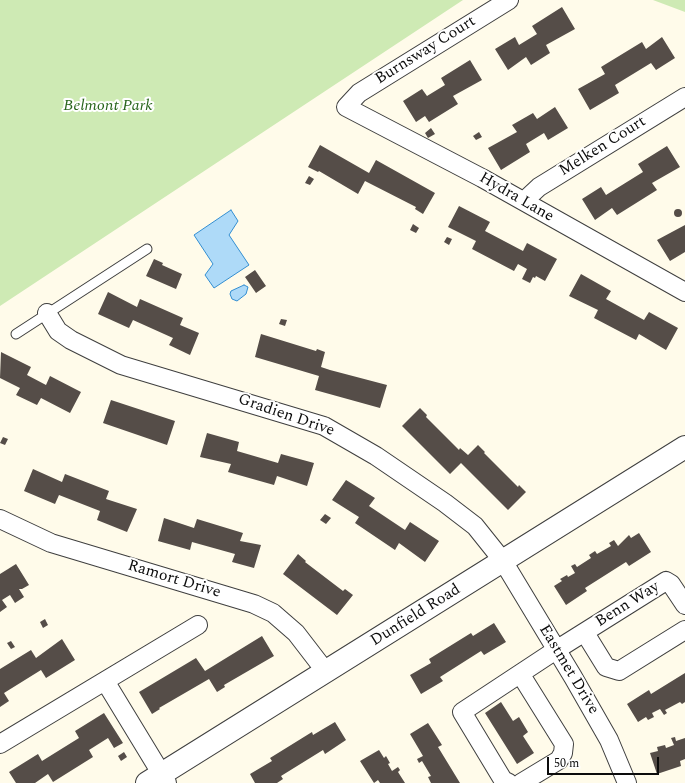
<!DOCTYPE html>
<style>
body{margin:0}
#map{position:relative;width:685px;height:783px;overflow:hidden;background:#fffbea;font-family:Spectral,serif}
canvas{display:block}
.scale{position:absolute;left:547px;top:757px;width:112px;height:18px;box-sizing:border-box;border:2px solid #0c0c0c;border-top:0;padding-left:5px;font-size:12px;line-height:14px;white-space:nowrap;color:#0c0c0c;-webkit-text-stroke:3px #fff;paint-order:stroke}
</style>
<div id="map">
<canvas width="685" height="783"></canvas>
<div class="scale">50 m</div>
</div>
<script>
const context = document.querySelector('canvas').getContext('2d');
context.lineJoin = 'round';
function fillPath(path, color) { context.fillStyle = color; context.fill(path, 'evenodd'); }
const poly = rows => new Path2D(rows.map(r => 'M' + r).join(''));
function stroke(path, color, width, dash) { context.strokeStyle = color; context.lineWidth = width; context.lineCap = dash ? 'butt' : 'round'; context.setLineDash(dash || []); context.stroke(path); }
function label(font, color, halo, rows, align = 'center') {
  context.font = font + ' Spectral,serif'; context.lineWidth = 4; context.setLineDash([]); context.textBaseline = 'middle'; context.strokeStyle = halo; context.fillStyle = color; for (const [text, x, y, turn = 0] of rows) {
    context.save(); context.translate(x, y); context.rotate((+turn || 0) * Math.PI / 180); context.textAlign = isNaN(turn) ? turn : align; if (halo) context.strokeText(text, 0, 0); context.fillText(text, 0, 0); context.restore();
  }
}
fillPath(poly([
 [0,0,463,0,0,306],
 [653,0,685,0,685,12]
]), '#ceeab4');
const water = poly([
 [231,210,238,221,229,235,249,265,214,288,205,275,213,264,194,235,231,210],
 [244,285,248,287,246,294,237,301,232,299,230,294,231,291,244,285]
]);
fillPath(water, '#aedaf8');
stroke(water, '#338ed1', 1);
fillPath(poly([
 [562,7,575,29,546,45,550,53,531,65,526,57,508,70,495,49,515,37,519,45,537,34,532,26],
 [662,37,675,58,656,70,651,63,615,85,619,93,590,110,578,89,605,74,601,67,642,42,646,49],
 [470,60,482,80,453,96,458,104,429,122,425,116,416,122,403,101,422,89,427,96,445,85,441,78],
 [555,107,568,128,548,140,544,133,526,144,530,152,501,170,488,148,517,132,512,125,533,113,537,119],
 [431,128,435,134,428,138,425,133],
 [479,132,482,137,476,140,473,136],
 [320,145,369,173,376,160,435,193,423,214,415,209,416,207,365,181,358,194,319,171,318,172,308,167],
 [667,146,680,167,652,183,657,190,617,215,612,208,595,220,582,199,601,187,606,195,643,172,638,164],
 [309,176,314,179,310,185,305,183],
 [459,206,490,222,485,231,523,251,527,243,557,259,545,281,536,276,535,278,533,277,530,283,522,279,527,269,518,264,514,271,472,249,476,241,448,227],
 '674 213a4 4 0 1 1 8 0a4 4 0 1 1-8 0Z',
 [413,224,419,228,416,233,410,230],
 [685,225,685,252,670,261,657,240],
 [447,237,452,239,449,245,444,242],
 [154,259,163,263,162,265,182,274,176,289,146,276],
 [255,270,266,286,256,293,245,277],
 [581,274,611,291,606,299,644,320,649,312,678,328,666,350,639,334,636,340,594,318,598,310,569,296],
 [108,292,137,307,140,299,183,318,180,325,199,333,190,355,169,345,173,338,133,320,129,328,98,314],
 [281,319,287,320,285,326,279,324],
 [261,334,316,351,317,349,325,352,321,367,330,370,387,385,380,408,315,390,319,376,255,357],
 [1,352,31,367,27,375,46,385,50,376,81,392,70,413,41,398,37,405,16,395,20,388,0,378],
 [111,400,175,421,167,445,103,423],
 [420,408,427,415,426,417,459,450,460,448,468,455,478,445,485,452,484,453,518,487,519,485,526,492,508,510,461,463,450,474,402,426],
 [207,433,239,442,237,451,278,463,281,454,314,463,307,486,277,476,274,485,228,472,231,464,200,457],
 [3,437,8,439,5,445,0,443],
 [33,469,62,482,65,474,109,491,106,499,137,509,127,532,97,520,100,511,59,495,55,504,24,491],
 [346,480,375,498,369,506,405,530,410,522,439,541,425,562,399,543,395,550,355,523,359,517,332,500],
 [325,514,331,518,326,524,320,520],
 [164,518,194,528,197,519,243,533,240,541,261,545,254,568,232,562,235,554,192,542,190,550,158,541],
 [639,533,651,552,629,566,626,562,585,588,587,591,566,605,554,586,562,581,560,579,567,575,568,577,575,573,571,566,575,564,577,567,591,558,589,555,595,551,597,554,611,546,609,543,614,540,618,546,629,535,631,538],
 [298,554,306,561,305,562,343,591,345,589,353,595,337,615,283,574],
 [16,564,29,585,22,589,19,589,24,597,15,603,10,595,2,600,7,607,0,612,0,574],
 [45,619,48,625,43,628,40,622],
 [494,623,506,642,484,655,481,651,440,677,443,681,421,694,410,675,431,663,429,659,471,633,473,636],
 [262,636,274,656,224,685,225,687,217,692,209,679,159,708,160,709,152,714,139,692,196,658,205,671],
 [62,639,75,660,46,678,41,670,4,693,9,701,0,707,0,669,31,650,36,658],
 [11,641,15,647,11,649,7,643],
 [685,673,685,702,682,704,680,702,665,710,667,713,664,715,660,709,652,713,654,717,648,720,646,717,638,722,627,704,649,690,651,694],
 [501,702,513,721,519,717,528,732,523,736,534,753,517,764,485,713],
 [104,713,123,743,114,748,108,738,89,750,93,757,53,782,48,774,35,783,16,783,9,772,38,754,42,761,79,738,75,731],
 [335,722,346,740,325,754,323,750,281,776,283,779,277,783,255,783,250,774,272,761,270,758,312,732,313,735],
 [428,723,442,745,438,747,460,783,431,783,428,777,431,776,422,761,419,763,417,759,423,756,410,734],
 [675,737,676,741,685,738,685,759,680,761,681,766,657,774,650,753,658,751,657,747,665,745,666,748,674,745,671,738],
 [379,750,384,758,386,756,390,763,388,764,392,771,398,767,400,770,398,772,405,783,380,783,378,780,374,783,360,761],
 [124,752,127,757,121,761,118,756]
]), '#554d48');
const service = poly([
 [16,334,147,249]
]);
const minor = poly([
 [509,0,359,93,346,107,482,178,685,292],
 [524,201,539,187,685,97],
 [47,313,58,331,71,340,121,365,324,426,376,456,445,503,475,526,503,561,573,677,609,740,627,783],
 [0,519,51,543,254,604,273,613,296,633,326,672],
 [585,633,606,667,619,671,685,630],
 [521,675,564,744,563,753,559,760,521,783],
 [105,681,167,783],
 [0,744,198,625],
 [509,783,503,780,462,712,556,650,666,581,671,584,685,605]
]);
const tertiary = poly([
 [147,783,685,447]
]);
stroke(service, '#3f3f3f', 11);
stroke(minor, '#3f3f3f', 20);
stroke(tertiary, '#3f3f3f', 24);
stroke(service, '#fff', 9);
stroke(minor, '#fff', 18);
stroke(tertiary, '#fff', 22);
label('16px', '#0c0c0c', '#fff', [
 ["Burnsway Court",426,51,-32],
 ["Melken Court",603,147,-32],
 ["Hydra Lane",516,198,30],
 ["Gradien Drive",286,416,19],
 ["Ramort Drive",174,580,17],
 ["Benn Way",628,605,-32],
 ["Dunfield Road",416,616,-32],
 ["Eastmet Drive",568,670,59]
]);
label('italic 16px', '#28651b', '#fff', [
 ["Belmont Park",108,107]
]);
</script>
